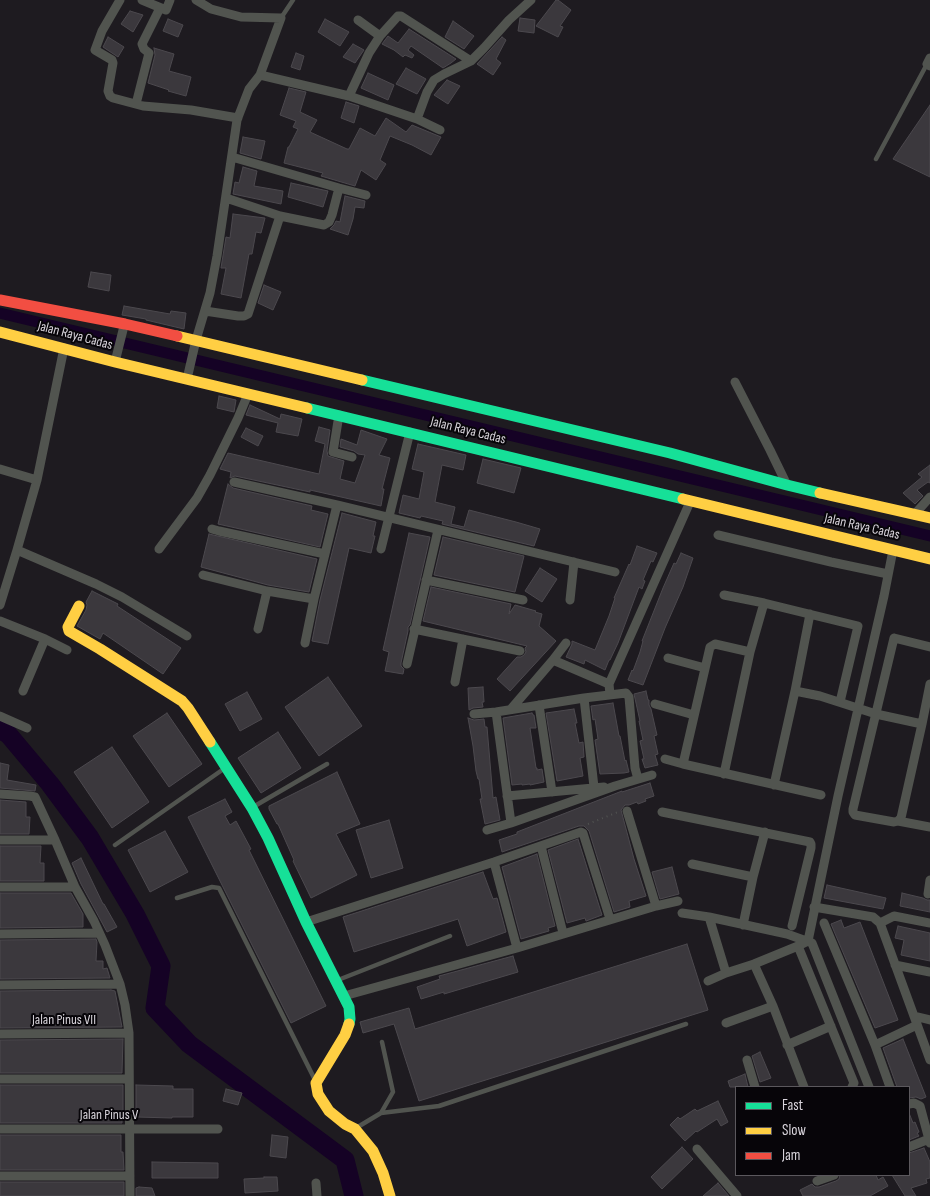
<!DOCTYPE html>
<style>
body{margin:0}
#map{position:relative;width:930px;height:1196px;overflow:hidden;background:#1e1b20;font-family:"Sofia Sans Condensed",sans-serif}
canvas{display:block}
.legend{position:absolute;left:735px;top:1086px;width:175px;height:90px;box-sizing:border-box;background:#070509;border:1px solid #5b585d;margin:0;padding:6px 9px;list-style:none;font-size:15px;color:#d9d5dc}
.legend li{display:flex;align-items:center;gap:10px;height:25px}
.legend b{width:25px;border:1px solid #5b585d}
</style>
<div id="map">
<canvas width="930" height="1196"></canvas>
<ul class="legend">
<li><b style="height:6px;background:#16e098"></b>Fast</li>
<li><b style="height:6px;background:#ffcf43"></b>Slow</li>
<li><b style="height:6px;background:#f24e42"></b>Jam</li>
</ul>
</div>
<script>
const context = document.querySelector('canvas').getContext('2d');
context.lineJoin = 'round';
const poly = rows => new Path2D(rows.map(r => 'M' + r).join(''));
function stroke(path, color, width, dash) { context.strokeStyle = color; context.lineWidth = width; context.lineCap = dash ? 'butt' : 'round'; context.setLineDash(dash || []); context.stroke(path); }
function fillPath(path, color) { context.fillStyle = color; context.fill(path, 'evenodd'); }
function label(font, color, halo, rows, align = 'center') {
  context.font = font + ' "Sofia Sans Condensed",sans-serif'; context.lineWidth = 4; context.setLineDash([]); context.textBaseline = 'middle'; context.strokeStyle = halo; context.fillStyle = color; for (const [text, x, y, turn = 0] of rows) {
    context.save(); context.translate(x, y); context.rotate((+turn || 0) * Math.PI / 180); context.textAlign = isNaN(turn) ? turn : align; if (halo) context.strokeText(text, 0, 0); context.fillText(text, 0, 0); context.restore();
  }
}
stroke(poly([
 [0,313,930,536]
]), '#150225', 11);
stroke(poly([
 [0,730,8,734,50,784,90,838,135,914,161,966,155,1008,189,1044,345,1160,354,1196]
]), '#150225', 19);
const building = poly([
 [556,0,558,0,571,10,560,26,563,27,558,37,536,26,556,0],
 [130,11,143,15,133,32,121,24,130,11],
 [520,18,535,20,534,33,518,31,520,18],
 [168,19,183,25,178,37,163,31,168,19],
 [325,19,349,32,340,46,318,32,325,19],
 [453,21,474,36,464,49,445,37,453,21],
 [409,29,456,59,451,63,443,68,411,46,408,50,414,55,412,58,405,55,403,57,394,50,382,44,388,36,398,43,409,29],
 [108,37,124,47,118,57,103,47,108,37],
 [502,37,506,40,496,59,501,63,493,75,477,64,502,37],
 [353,44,364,50,355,63,343,57,353,44],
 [154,48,174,54,169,71,191,77,186,96,168,91,169,90,148,83,155,55,154,48],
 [296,53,304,56,300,70,291,67,296,53],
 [406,68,426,79,417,94,396,84,406,68],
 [368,73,394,85,388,100,361,88,368,73],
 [447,80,460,86,448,104,434,95,447,80],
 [289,88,306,92,300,112,317,120,310,132,347,149,349,149,360,128,375,136,386,118,406,132,412,125,441,137,431,155,412,145,390,136,380,160,386,164,376,180,361,170,355,186,321,176,323,173,284,163,288,147,289,147,298,129,293,127,296,121,280,115,289,88],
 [346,102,359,106,354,123,341,118,346,102],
 [930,105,930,177,893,159,930,105],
 [243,137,265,141,261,159,240,153,243,137],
 [243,167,257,171,254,186,283,191,281,204,233,194,235,182,239,183,243,167],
 [291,183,328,191,323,207,288,197,291,183],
 [345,196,365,201,364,208,355,207,353,219,348,235,330,229,334,225,336,221,340,222,345,196],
 [233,214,265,218,261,233,256,232,252,254,249,254,241,298,221,294,226,268,221,268,226,237,230,238,233,214],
 [91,272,111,275,109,291,88,287,91,272],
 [264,285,281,292,273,310,258,303,264,285],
 [124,306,170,314,171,311,186,313,184,329,146,320,146,319,122,315,124,306],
 [219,396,236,400,234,412,217,408,219,396],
 [250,405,280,419,281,414,302,419,298,436,276,432,278,423,246,415,250,405],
 [319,427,330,430,327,451,328,456,344,461,340,479,355,483,365,455,358,454,354,451,340,447,341,439,357,445,361,430,387,439,379,455,390,458,382,489,384,489,381,506,310,490,310,492,235,476,230,478,231,472,220,469,228,453,319,474,325,444,315,441,319,427],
 [246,428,263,436,258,446,241,437,246,428],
 [418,444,466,455,463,470,442,465,435,502,455,507,451,524,464,527,469,510,516,522,540,529,534,546,442,524,443,521,421,516,420,518,399,513,403,495,419,499,424,472,412,469,418,444],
 [483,459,521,468,514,493,477,483,483,459],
 [930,465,930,483,928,482,917,490,923,496,915,504,903,493,922,477,918,474,930,465],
 [228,484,233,488,312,506,311,510,328,514,320,547,218,524,228,484],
 [342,513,376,522,373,536,375,536,371,553,349,548,328,644,312,641,320,600,342,513],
 [409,533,430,537,410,625,408,627,408,631,401,663,401,666,404,669,403,674,385,671,389,652,383,650,409,533],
 [209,534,317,559,309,592,268,585,201,567,209,534],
 [443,537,524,556,515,592,434,575,443,537],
 [637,546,657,553,653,562,651,561,643,580,645,581,642,589,639,587,618,643,610,660,609,660,605,670,585,660,584,664,566,657,572,644,572,641,595,650,609,616,615,598,614,598,629,564,630,565,637,546],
 [681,553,693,558,683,587,665,628,643,685,628,680,632,670,633,671,640,652,643,641,642,641,663,588,674,563,676,564,681,553],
 [540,568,557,579,542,602,525,591,540,568],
 [431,587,511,604,509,614,515,605,536,611,535,612,542,614,539,626,556,641,510,691,497,679,517,657,521,657,524,655,526,652,525,648,527,646,423,621,431,587],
 [92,591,118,604,117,606,181,648,163,674,103,633,100,639,77,626,86,610,87,605,86,602,92,591],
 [328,677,362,726,319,756,285,707,328,677],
 [483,687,484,702,482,702,483,707,473,708,469,710,468,688,483,687],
 [646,691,648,700,649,700,649,705,651,709,657,735,654,736,658,754,655,755,658,765,645,768,642,759,644,759,640,741,643,740,639,721,640,721,634,694,646,691],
 [247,692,262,719,240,731,225,704,247,692],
 [613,703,619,736,620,736,625,761,626,760,629,772,624,773,600,774,595,740,598,739,595,719,593,720,591,706,613,703],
 [574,709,577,723,575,723,579,743,583,742,584,757,580,758,583,776,557,781,546,713,574,709],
 [167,713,202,764,169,787,133,736,167,713],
 [532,713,533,715,534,715,536,728,530,728,536,768,537,768,537,770,542,769,544,782,530,785,530,784,522,785,522,784,512,785,503,718,532,713],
 [468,718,474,720,484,719,485,727,487,727,493,798,496,797,500,820,485,824,480,799,482,799,479,779,478,779,476,771,473,746,468,718],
 [278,732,301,768,261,793,238,758,278,732],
 [112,747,149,802,112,828,74,772,112,747],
 [0,763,9,765,7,780,36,785,35,791,0,788,0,763],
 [337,772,360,824,336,834,357,875,311,898,293,861,294,860,278,824,277,824,269,809,269,806,337,772],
 [650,783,654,796,645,799,646,801,638,804,637,802,629,805,625,805,621,810,634,859,646,896,629,901,630,907,614,912,589,831,584,826,579,826,502,852,499,840,517,834,517,832,622,791,622,792,650,783],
 [225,799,232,812,225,816,230,825,236,821,251,849,249,850,326,1006,291,1023,188,817,225,799],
 [0,800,26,802,26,817,30,817,29,834,0,834,0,800],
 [389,820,403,868,371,878,356,830,389,820],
 [165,831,188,872,150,892,128,850,165,831],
 [578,839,602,915,586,921,585,918,567,923,548,850,578,839],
 [0,846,41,846,40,863,44,863,44,881,0,881,0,846],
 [537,854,555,926,548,928,549,931,521,939,502,867,537,854],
 [81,858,103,904,104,904,117,927,107,932,81,884,72,863,81,858],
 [672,867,679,894,660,899,652,872,672,867],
 [483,872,493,899,497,898,506,932,467,946,458,919,354,952,343,917,483,872],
 [827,885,886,898,883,909,824,898,827,885],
 [0,893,71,893,83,914,83,927,0,928,0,893],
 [902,893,923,898,927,900,930,900,930,912,900,906,902,893],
 [841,920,844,928,860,922,898,1020,875,1028,831,924,841,920],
 [898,926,930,933,930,961,901,955,904,940,895,938,898,926],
 [96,939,97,942,96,961,103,961,103,969,107,968,110,978,0,979,0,940,96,939],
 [687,944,708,1010,419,1101,394,1024,363,1033,360,1022,409,1008,415,1029,687,944],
 [513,956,518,972,444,994,444,992,421,999,417,987,440,979,439,976,513,956],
 [111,990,115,991,122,1027,0,1028,0,991,111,990],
 [123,1039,122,1073,0,1073,0,1040,123,1039],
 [903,1039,926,1097,921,1099,916,1097,909,1098,909,1087,897,1087,883,1048,903,1039],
 [760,1052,771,1078,760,1082,752,1056,760,1052],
 [745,1074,748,1087,730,1087,728,1081,745,1074],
 [0,1085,123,1085,123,1117,122,1117,122,1123,0,1123,0,1085],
 [136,1085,173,1086,173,1089,193,1089,193,1117,172,1117,172,1118,136,1117,136,1085],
 [226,1089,242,1093,238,1105,223,1101,226,1089],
 [718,1101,728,1122,721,1126,717,1119,697,1132,696,1131,685,1141,670,1125,678,1117,680,1119,695,1109,697,1111,718,1101],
 [909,1113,913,1123,915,1122,919,1132,917,1133,919,1136,909,1140,909,1113],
 [0,1135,121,1135,121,1152,123,1152,124,1170,0,1170,0,1135],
 [272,1135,288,1137,286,1158,270,1156,272,1135],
 [682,1147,693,1159,662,1189,651,1177,682,1147],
 [924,1148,930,1162,930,1178,926,1179,927,1183,911,1188,916,1196,905,1196,892,1175,909,1175,909,1153,924,1148],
 [152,1162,218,1163,218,1178,152,1178,152,1162],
 [840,1175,876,1175,878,1180,883,1177,888,1186,870,1196,803,1196,800,1190,812,1184,815,1187,819,1187,836,1181,839,1179,840,1175],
 [264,1177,277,1177,278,1191,245,1193,244,1179,264,1178,264,1177],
 [0,1182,124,1182,124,1196,0,1196,0,1182],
 [718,1183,729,1196,703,1196,711,1189,718,1183],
 [139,1187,152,1188,155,1196,136,1196,136,1188,139,1187]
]);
fillPath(building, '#3b383d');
stroke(building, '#4c494e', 1);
stroke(poly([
 [588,824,618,812]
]), '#515351', 2, [1, 4]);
stroke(poly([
 [281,18,293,0],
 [876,159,927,64],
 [253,807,327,764],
 [115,845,225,768],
 [177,898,212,887,219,888,316,1082],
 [338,980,450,936],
 [381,1113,439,1106,686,1024],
 [356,1128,381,1113,393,1092,382,1042]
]), '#51544f', 4.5);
stroke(poly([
 [120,0,102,31,95,50,112,60,113,63,108,91,110,96,113,98,143,106,191,110,238,118],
 [142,0,166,10,170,0],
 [358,20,380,36],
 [930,58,927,64,930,66],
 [260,75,349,96,417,119,440,130],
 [349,96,369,53,380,36,398,16,401,16,471,61],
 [136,104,149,53,144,49,142,44,160,8],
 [417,119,427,92,434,80,444,74,471,61,484,48,509,20,531,0],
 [232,157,339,188,366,195],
 [226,198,280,216,324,225,329,222,332,215,339,188],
 [205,311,238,316,244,316,248,314,280,216],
 [115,362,124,326],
 [187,379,196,340,210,293,217,256,237,120,249,89,260,75,281,18,241,17,211,9,196,0],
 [735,382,770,450,787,485],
 [339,415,333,452,352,457],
 [0,469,37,480],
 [234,482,337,505,615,572],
 [914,515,930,497],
 [212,529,219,531,325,554],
 [718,535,831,562,888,574],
 [159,549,197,498,210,475,238,418,248,394],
 [381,549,410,432],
 [17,550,96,584,122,597,187,636],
 [203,575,267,591,314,599],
 [426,580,523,600],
 [724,595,764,603],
 [570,600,574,562],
 [0,605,17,550,37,480,64,348],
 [0,621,45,639,67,650],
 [258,629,267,591],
 [414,629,520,651],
 [305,643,314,599,337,505],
 [750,652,715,644,710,647,683,764,821,795],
 [668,658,705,668],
 [553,660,566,643],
 [407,664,438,530],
 [455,682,463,639],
 [23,691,45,639],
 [795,691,820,696,876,714,922,724,930,684],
 [610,695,609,684,690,502],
 [584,698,594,787],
 [655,704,694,715],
 [539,705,552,792],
 [511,709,553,660,609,684],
 [496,712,511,823],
 [474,714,496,712,584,698,626,693,629,697,635,768,638,779],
 [0,716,27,728],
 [922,724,901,818,898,821,894,822,855,815,853,812,853,809,894,638,930,647],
 [665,759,683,764],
 [724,774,750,652,764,603,858,626,840,702],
 [774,785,795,691,810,614],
 [0,794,30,796,35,797,55,840,75,887,94,921,105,945,120,984,125,1005,129,1033,130,1196],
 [507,796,604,787],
 [627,811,656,906],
 [662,812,810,842,811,844,811,848,792,926],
 [898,821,930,827],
 [487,830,511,823,615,786,652,775],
 [0,840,55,840],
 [541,846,563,933],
 [494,862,517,948],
 [692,864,753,877],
 [0,887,75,887],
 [928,894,930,880],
 [814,907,873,917,880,923,894,916,930,923],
 [682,913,709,917,726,973],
 [709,917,787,934,812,943,869,1087],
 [306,922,494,862,581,832,583,833,610,919],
 [824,923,875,1045,890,1087],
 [880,923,930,1060],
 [743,925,753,877,765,832],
 [0,934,99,933],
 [798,946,854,1083,852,1087],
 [754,964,773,1006,804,1087],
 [895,965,930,972],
 [708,981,726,973,754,964,798,946,808,941,838,796,884,596,893,550],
 [0,985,120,984],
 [344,996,517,948,656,906,678,901],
 [914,1016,930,1020],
 [726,1023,773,1006],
 [0,1034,129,1033],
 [787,1045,831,1026],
 [875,1045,917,1025],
 [747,1060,755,1087],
 [0,1079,129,1079],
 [909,1104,914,1103,920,1106,930,1143],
 [0,1129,218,1129],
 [909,1147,929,1139],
 [697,1149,737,1196],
 [0,1176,130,1176],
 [817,1181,834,1175],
 [316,1183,317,1196]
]), '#51544f', 9);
stroke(poly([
 [362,380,670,453,787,485,820,493],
 [307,408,683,499],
 [210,742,252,808,268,838,306,922,349,1007,350,1019,349,1024]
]), '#16e098', 11);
stroke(poly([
 [0,332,115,362,307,408],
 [177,336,362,380],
 [820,493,930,518],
 [683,499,930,559],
 [79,606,68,627,69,631,100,649,182,701,188,708,210,742],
 [349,1024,345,1035,316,1083,318,1094,329,1111,345,1124,355,1129,373,1151,383,1173,390,1196]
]), '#ffcf43', 11);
stroke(poly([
 [0,300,125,324,177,336]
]), '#f24e42', 11);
label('14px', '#d9d5dc', '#070509', [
 ["Jalan Raya Cadas",75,336,15],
 ["Jalan Raya Cadas",468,431,14],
 ["Jalan Raya Cadas",862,527,13],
 ["Jalan Pinus VII",64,1020],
 ["Jalan Pinus V",109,1115]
]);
</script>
